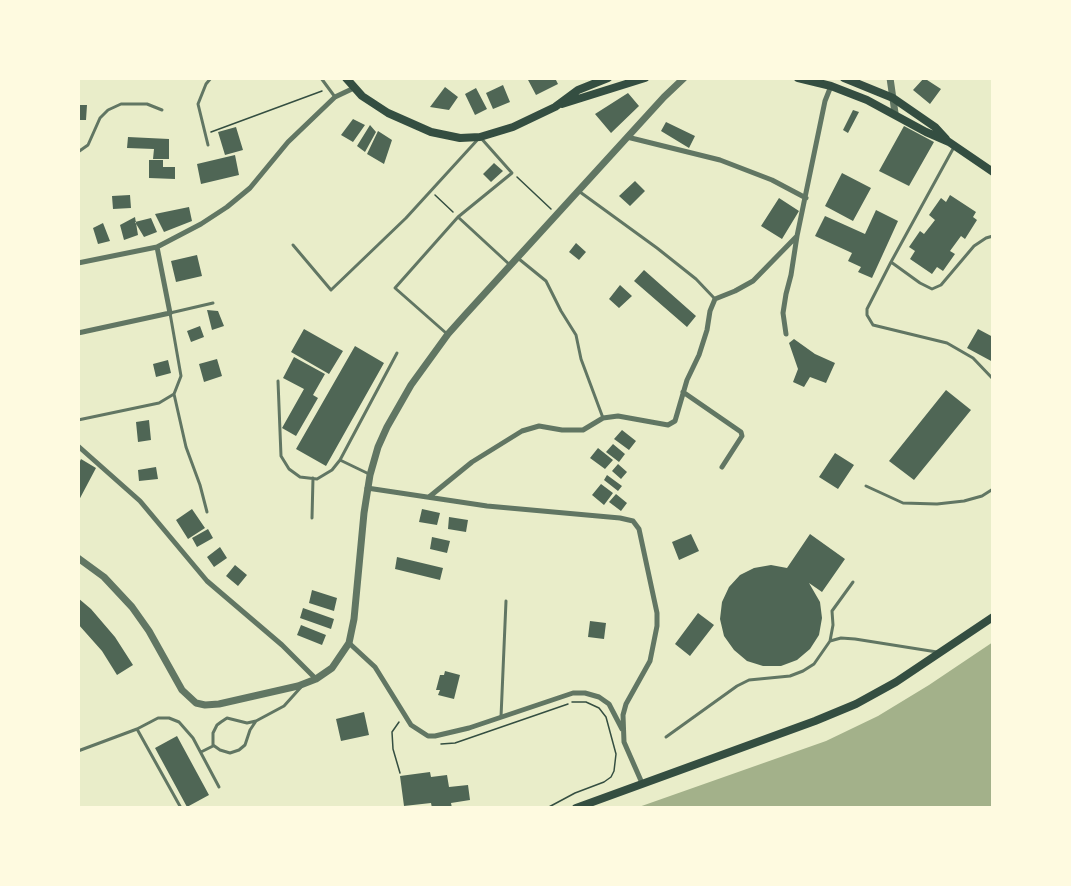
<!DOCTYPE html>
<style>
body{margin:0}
#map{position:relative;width:1071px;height:886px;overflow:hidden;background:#e9edc9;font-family:"Alegreya Sans",sans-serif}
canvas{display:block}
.frame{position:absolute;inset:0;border:80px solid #fefae0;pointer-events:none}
</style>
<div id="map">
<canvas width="1071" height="886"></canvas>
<div class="frame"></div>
</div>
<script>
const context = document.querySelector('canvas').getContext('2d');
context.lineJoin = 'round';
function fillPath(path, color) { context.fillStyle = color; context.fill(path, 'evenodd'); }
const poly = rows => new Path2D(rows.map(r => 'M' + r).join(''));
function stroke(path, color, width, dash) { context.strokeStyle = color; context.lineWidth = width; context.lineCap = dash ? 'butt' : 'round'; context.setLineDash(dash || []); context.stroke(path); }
fillPath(poly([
 [993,642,993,808,636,808,826,741,878,716,929,685]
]), '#a3b18a');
fillPath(poly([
 [527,78,555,78,558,84,536,95],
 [924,78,941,89,930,104,913,90],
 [503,85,510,102,493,109,486,93],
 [445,87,458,97,449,110,430,107],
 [476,88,487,109,475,115,465,94],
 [628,93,639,106,611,133,595,114],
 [78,105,87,105,86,120,78,120],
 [853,110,859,112,848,133,843,130],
 [353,119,365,125,353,142,341,135],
 [666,122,695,136,689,148,661,131],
 [370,125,376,132,365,152,357,146],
 [904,126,934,142,909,186,879,171],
 [236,127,243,150,225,155,218,132],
 [378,131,392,140,384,164,367,154],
 [128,137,169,139,169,159,153,159,154,149,127,148],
 [235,155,239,175,201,184,197,164],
 [149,160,163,160,163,167,175,167,175,179,149,178],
 [494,163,503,171,491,182,483,174],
 [842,173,871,188,853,221,825,206],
 [635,181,645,191,630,206,619,196],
 [130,195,131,208,113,209,112,196],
 [950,195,976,212,973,217,977,220,965,239,961,236,950,251,955,254,943,271,937,267,932,274,910,259,915,251,909,247,920,231,924,234,935,220,929,215,941,198,946,202],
 [779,198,799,211,782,239,761,226],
 [189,207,192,221,164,232,155,214],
 [876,210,898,221,872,278,858,272,861,267,848,261,852,253,815,236,825,216,865,234],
 [135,217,138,235,124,240,120,225],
 [151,218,157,232,144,237,135,222],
 [103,223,110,241,98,244,93,228],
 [576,243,586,252,579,260,569,252],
 [197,255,202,276,176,282,171,261],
 [644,270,696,316,687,327,634,281],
 [620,285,632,296,619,308,609,299],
 [207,310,218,311,224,326,212,330],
 [200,326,204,337,191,342,187,331],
 [304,329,343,351,329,374,291,352],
 [978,329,993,337,993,362,967,348],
 [794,339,815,354,835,363,826,383,810,377,804,387,793,382,798,369,789,343],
 [355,346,384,363,326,466,296,449],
 [294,357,325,374,313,395,318,398,296,436,282,428,304,389,283,378],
 [217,359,222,376,204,382,199,364],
 [168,360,171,373,156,377,153,364],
 [946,390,971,410,914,480,889,461],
 [149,420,151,440,138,442,136,422],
 [622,430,636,441,629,450,614,439],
 [613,444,625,454,619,462,606,452],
 [598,448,613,460,605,469,590,458],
 [835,453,854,465,838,489,819,477],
 [81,459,96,468,78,502,78,465],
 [618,464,627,472,621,479,612,471],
 [156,467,158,479,139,481,138,470],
 [607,475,622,486,618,491,604,480],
 [601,484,613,493,604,505,592,495],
 [616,494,627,503,621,511,609,502],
 [192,509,205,528,188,539,176,520],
 [422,509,440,513,437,525,419,522],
 [449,517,468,520,466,532,448,529],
 [208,529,213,538,197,547,192,538],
 [691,534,699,551,679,560,672,542],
 [810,534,845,559,822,592,809,583,820,602,822,618,819,635,810,649,797,660,781,666,763,666,747,661,734,650,724,636,720,619,722,602,729,587,740,575,754,568,771,565,787,568],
 [432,537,450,541,447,553,430,549],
 [220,547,227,558,214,567,207,557],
 [397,557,443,568,440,580,395,569],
 [235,565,247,575,238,586,226,576],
 [312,590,337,598,334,611,309,603],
 [78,598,91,609,115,637,133,665,117,675,102,651,78,624],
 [303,608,334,619,331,629,300,618],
 [698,613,714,625,690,656,675,644],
 [590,621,606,623,604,639,588,637],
 [301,625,326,635,322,645,297,635],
 [445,671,460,675,454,699,438,695,440,690,436,690,440,675,444,675],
 [364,712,369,735,341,741,336,719],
 [177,736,209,795,187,807,155,748],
 [430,772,431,777,447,775,449,787,468,785,470,800,451,803,452,808,432,808,431,803,404,806,400,776]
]), '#4f6655');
stroke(poly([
 [211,132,322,91],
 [517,177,551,209],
 [435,195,453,212],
 [399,722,392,732,393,749,400,773],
 [441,744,455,743,568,704],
 [547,808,575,793,604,782,611,777,614,771,616,754,606,717,599,708,586,702,572,702]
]), '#344e41', 1.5);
stroke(poly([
 [321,78,335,97],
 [208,145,198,104,206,84,211,78],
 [954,147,891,262,867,309,867,315,873,325,947,343,973,358,993,379],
 [78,152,88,145,100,118,108,110,121,104,147,104,162,110],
 [580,192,657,248,696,279,715,299],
 [458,217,510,265],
 [293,245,331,290,406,218,480,137,512,173,458,217,395,288,446,333],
 [519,259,546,281,561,311,576,335,581,359,603,418],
 [891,262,920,283,932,289,941,285,974,246,986,238,993,236],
 [278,381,281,456,289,469,300,477,317,479,332,470,340,460,369,474],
 [174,394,186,447,200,485,207,512],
 [78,420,159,403,174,394,181,376,170,313,213,303],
 [340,460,397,353],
 [866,486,903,503,937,504,964,501,982,496,993,489],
 [312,518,313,478],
 [830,641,833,625,832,611,853,582],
 [501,717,506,601],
 [256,721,247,723,227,718,221,722,217,725,213,733,213,745,220,750,230,753,239,750,245,745,250,730,256,721,284,706,302,686],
 [137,729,181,808],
 [666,737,737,686,749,680,790,676,803,671,814,664,830,641,841,638,855,639,937,652],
 [78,751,137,729,158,718,169,718,179,722,193,738,219,787],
 [201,752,213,746]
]), '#617663', 3);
stroke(poly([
 [627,137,720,160,772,180,806,198],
 [78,263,157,247,201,224,227,207,250,188,288,142,335,97,354,88],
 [78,333,170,313,157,247],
 [786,334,783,313,786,294,791,275,797,236,825,101,831,86],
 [683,392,741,432,742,436,722,467],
 [78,446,140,501,207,581,282,645,316,679],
 [367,488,487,506,620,518,633,521,639,529,657,613,657,626,650,661,626,704,623,715,624,742,642,783],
 [429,497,472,462,522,431,539,426,562,430,583,430,603,418,618,416,668,425,675,421,687,380,699,355,707,330,710,311,715,299,735,291,753,281,797,236],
 [349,643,375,667,411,725,428,736,435,736,469,728,573,693,585,693,599,697,609,704,622,729]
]), '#617663', 5);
stroke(poly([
 [890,78,895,113],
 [78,558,104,577,132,607,149,631,182,690,196,703,205,705,219,704,298,686,316,679,332,668,349,643,354,619,364,513,370,475,378,447,387,427,411,385,448,334,465,315,664,97,684,78]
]), '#617663', 7);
stroke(poly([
 [346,78,362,96,388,113,431,132,460,138,480,137,513,127,555,107,578,90,608,78],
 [798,78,831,86,867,100,926,132,949,142,993,172],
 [844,78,893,98,935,127,946,139],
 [562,104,645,78],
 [576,808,815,721,856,704,896,682,993,617]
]), '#344e41', 8);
</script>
